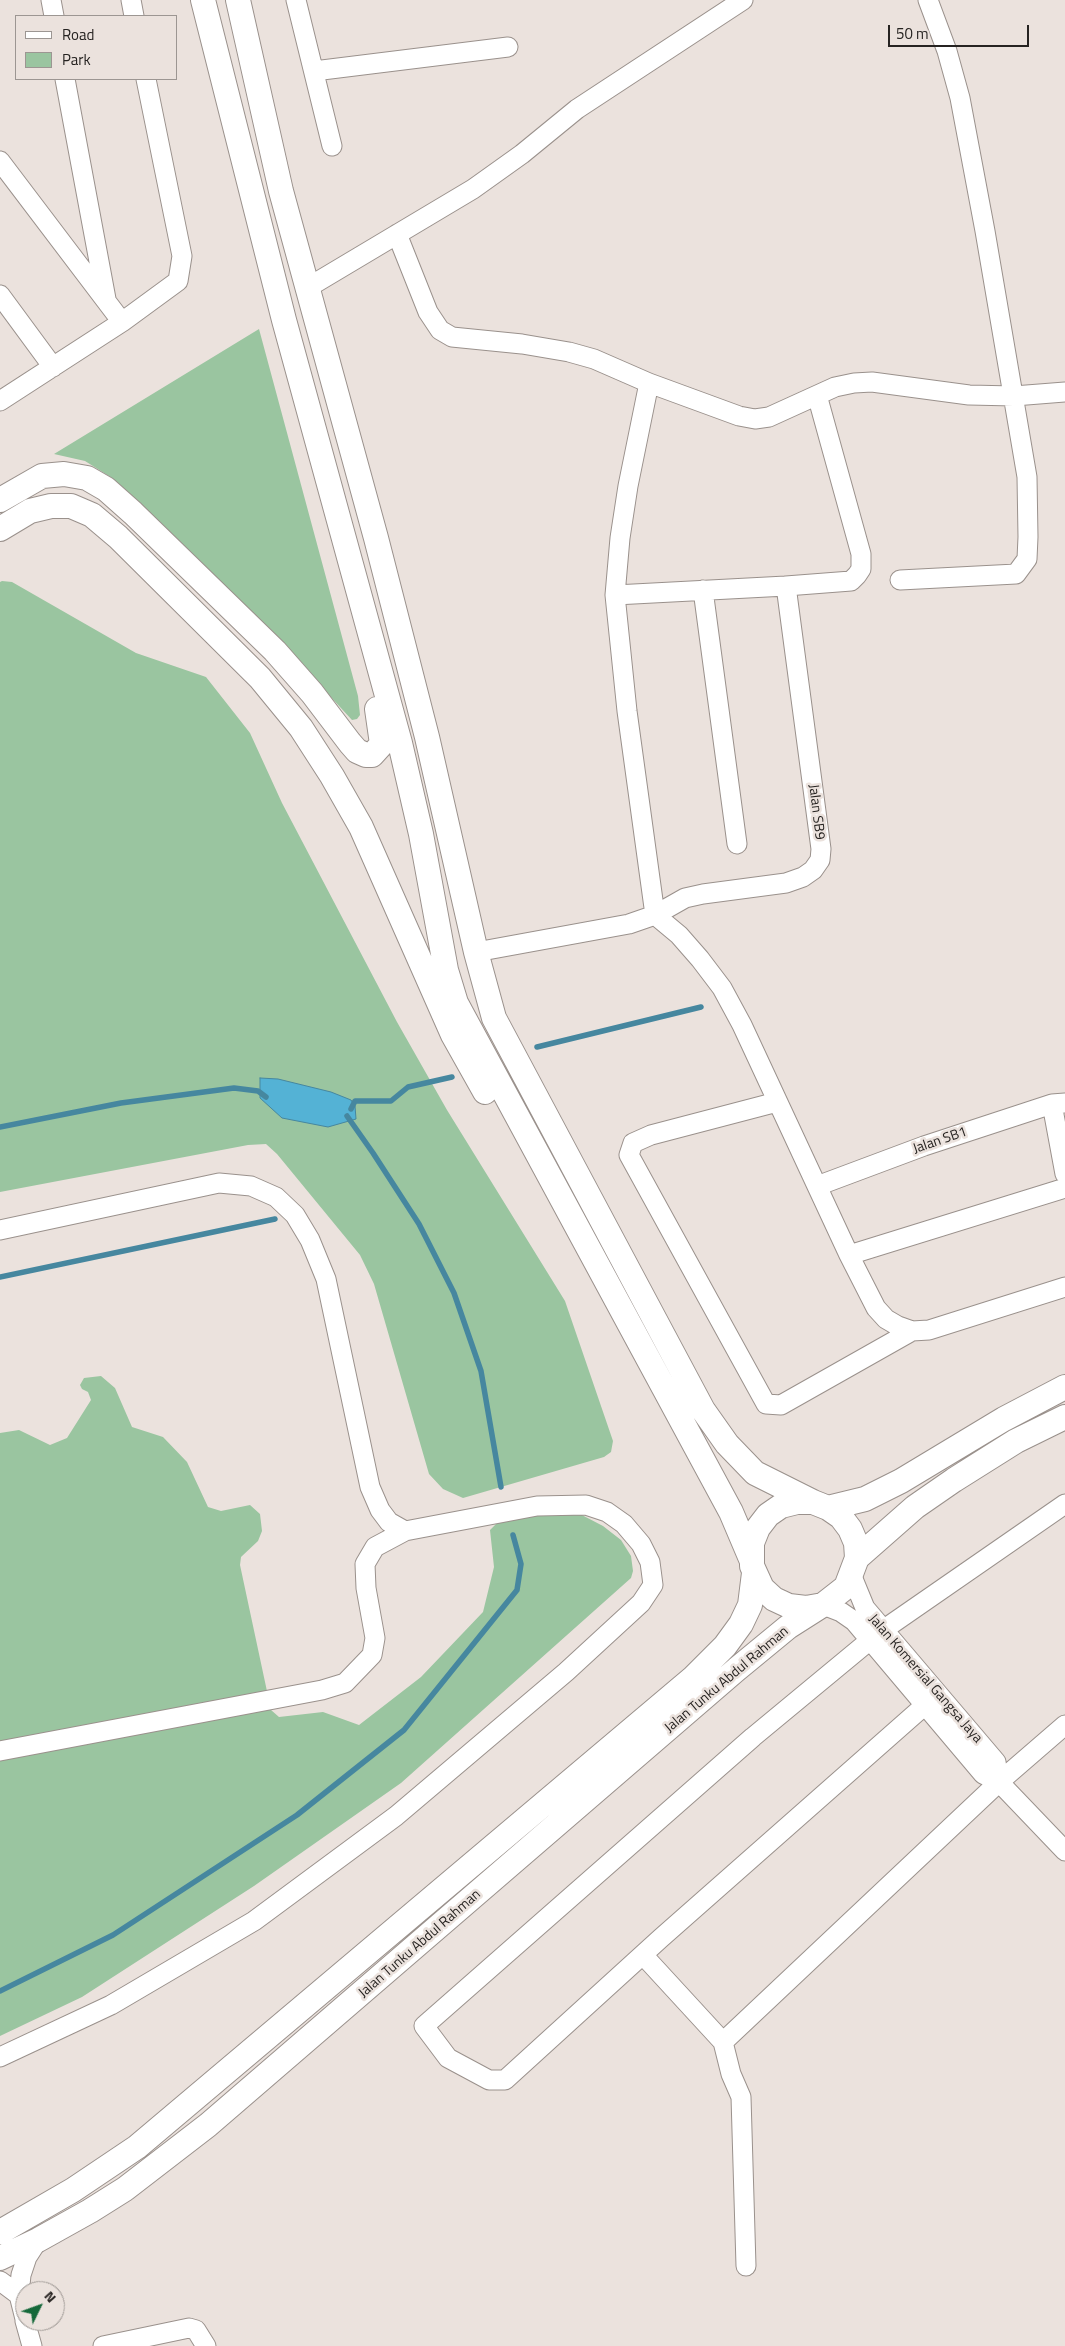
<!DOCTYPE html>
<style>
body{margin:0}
#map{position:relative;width:1065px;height:2346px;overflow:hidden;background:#ebe2dd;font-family:"Titillium Web",sans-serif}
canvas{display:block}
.legend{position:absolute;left:15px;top:15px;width:162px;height:65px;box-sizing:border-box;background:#ebe2dd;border:1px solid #9c9692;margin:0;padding:6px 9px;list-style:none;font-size:15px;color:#262321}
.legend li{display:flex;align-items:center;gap:10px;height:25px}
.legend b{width:25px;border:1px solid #9c9692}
.north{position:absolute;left:15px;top:2281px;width:50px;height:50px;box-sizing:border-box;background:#ebe2dd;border:1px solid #9c9692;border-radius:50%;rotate:48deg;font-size:14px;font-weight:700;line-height:20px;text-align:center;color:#262321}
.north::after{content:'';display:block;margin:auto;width:18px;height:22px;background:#15683a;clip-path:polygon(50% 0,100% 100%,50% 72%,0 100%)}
.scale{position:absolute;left:888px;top:25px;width:141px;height:22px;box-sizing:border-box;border:2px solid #262321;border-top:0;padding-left:6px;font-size:15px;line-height:18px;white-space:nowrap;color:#262321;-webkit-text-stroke:4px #ebe2dd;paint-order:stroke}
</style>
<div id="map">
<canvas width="1065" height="2346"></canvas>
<ul class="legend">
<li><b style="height:6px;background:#fff"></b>Road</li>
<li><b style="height:14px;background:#9ac5a0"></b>Park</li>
</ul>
<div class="north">N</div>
<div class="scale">50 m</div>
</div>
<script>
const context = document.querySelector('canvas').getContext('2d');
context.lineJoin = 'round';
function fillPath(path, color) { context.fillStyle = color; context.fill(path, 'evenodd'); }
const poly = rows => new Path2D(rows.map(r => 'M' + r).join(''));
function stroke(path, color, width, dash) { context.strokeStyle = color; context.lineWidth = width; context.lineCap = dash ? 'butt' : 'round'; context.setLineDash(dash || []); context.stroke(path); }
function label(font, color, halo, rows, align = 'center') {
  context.font = font + ' "Titillium Web",sans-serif'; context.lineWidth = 5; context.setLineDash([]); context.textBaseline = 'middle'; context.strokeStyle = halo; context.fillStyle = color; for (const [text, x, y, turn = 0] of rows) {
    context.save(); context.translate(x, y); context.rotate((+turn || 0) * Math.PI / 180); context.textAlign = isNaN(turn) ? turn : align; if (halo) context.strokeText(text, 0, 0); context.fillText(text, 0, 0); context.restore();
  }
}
fillPath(poly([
 [259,329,358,696,360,715,357,719,352,720,281,643,112,478,85,461,54,454],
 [2,581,12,582,136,653,206,677,250,733,282,803,397,1022,447,1110,565,1301,613,1441,611,1452,604,1457,463,1498,443,1489,429,1474,374,1284,360,1255,277,1154,266,1144,248,1145,0,1192,0,582],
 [101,1376,115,1388,132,1427,163,1437,187,1462,208,1507,221,1511,250,1505,260,1514,262,1531,258,1541,241,1557,240,1565,271,1710,279,1717,323,1712,359,1725,421,1677,483,1612,494,1567,490,1530,501,1519,553,1512,578,1513,603,1526,621,1540,631,1556,633,1571,631,1578,401,1783,254,1886,82,1997,0,2036,0,1433,19,1430,50,1445,67,1438,91,1400,88,1392,82,1389,80,1385,84,1378]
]), '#9ac5a0');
const water = poly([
 [260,1078,278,1079,331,1092,351,1100,355,1106,356,1119,328,1127,282,1118,260,1098,260,1078]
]);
fillPath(water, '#54b2d5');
stroke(water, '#46879f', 1);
stroke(poly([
 [537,1047,701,1007],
 [351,1109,355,1101,391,1101,408,1087,452,1077],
 [347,1116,373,1153,419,1224,454,1293,481,1371,501,1487],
 [0,1127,121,1103,234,1088,258,1091,266,1097],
 [0,1277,275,1219],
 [0,1991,113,1935,297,1815,404,1730,517,1590,521,1564,513,1535]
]), '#46879f', 5.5);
const minor = poly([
 [51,0,54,16],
 [131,0,134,16],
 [296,0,332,146],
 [314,71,508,47],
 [65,79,106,299],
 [0,161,122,322,0,401],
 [397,234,428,312,440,330,452,337,522,344,569,352,594,359,649,383],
 [307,288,473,189,522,154,577,109,743,0],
 [0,295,53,367],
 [122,322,178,281,182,256,146,79],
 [1065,392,1014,396,969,395,872,382,854,383,835,387,769,417,755,419,739,416,649,383,628,486,620,538,615,595,627,711,655,915,679,935,700,959,722,988,742,1025,849,1255,876,1308,886,1319,898,1326,912,1331,929,1330,1065,1287],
 [900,580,1016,574,1027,559,1028,537,1027,477,985,231,960,98,947,51,928,0],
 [703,590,737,844],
 [615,595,786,586,851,581,857,575,861,569,861,554,817,395],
 [476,952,629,924,655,915,685,898,703,894,786,883,803,877,813,870,820,860,821,849,786,586],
 [777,1102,651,1135,633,1143,629,1155,766,1404,781,1405,912,1331],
 [1052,1104,1065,1174],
 [817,1186,924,1146,1052,1104,1065,1103],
 [0,1230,219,1183,251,1186,276,1197,295,1215,310,1240,326,1279,370,1487,380,1510,389,1522,405,1531],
 [849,1255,1065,1188],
 [851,1574,865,1608,996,1762,999,1782],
 [823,1605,841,1612,854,1621,983,1774,999,1782,1065,1851],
 [883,1630,1065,1504],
 [869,1641,753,1737,424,2026,448,2058,489,2080,505,2080,661,1938,924,1706],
 [0,1751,322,1690,345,1683,372,1655,375,1638,366,1588,365,1564,375,1547,405,1531,537,1506,586,1505,607,1512,624,1524,641,1544,650,1562,653,1585,641,1603,566,1672,396,1816,254,1921,111,2005,0,2057],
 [643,1955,723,2042,731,2074,741,2097,746,2266],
 [723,2042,999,1782,1065,1725],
 [0,2281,19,2295],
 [25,2319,19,2295,21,2275,27,2257,38,2240],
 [25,2321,32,2346],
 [103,2346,189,2328,196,2330,206,2346]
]);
const major = poly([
 [203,0,284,320,400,743,421,834,446,970,456,1003,731,1512,751,1559],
 [238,0,281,191,376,538,427,737,476,952,494,1018,703,1410,727,1444,755,1473,813,1502,828,1508,841,1517,850,1529,856,1543,857,1558,846,1587,823,1605,806,1608,789,1606,774,1599,762,1588,752,1566,752,1543,758,1528,768,1515,781,1506,797,1502,813,1502],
 [0,500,42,476,64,474,87,478,106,489,133,513,275,651,312,693,350,743,357,751,366,755,372,755,382,744,377,709],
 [0,529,30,511,51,506,71,506,92,515,118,537,260,678,301,728,332,776,361,827,453,1035,485,1092],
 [828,1508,865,1499,901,1481,1004,1419,1065,1387],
 [857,1558,915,1507,954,1480,1016,1441,1065,1417],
 [0,2232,73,2190,137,2147,693,1678,725,1646,741,1624,750,1605,754,1573],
 [0,2258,38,2240,90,2211,125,2189,208,2125,737,1669,788,1627,821,1606]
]);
stroke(minor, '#9a918c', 21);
stroke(major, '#9a918c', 26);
stroke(minor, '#fff', 19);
stroke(major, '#fff', 24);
label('14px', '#262321', '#ebe2dd', [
 ["Jalan SB9",816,812,83],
 ["Jalan SB1",940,1141,-19],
 ["Jalan Komersial Gangsa Jaya",925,1679,49],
 ["Jalan Tunku Abdul Rahman",727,1680,-40],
 ["Jalan Tunku Abdul Rahman",420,1944,-41]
]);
</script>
